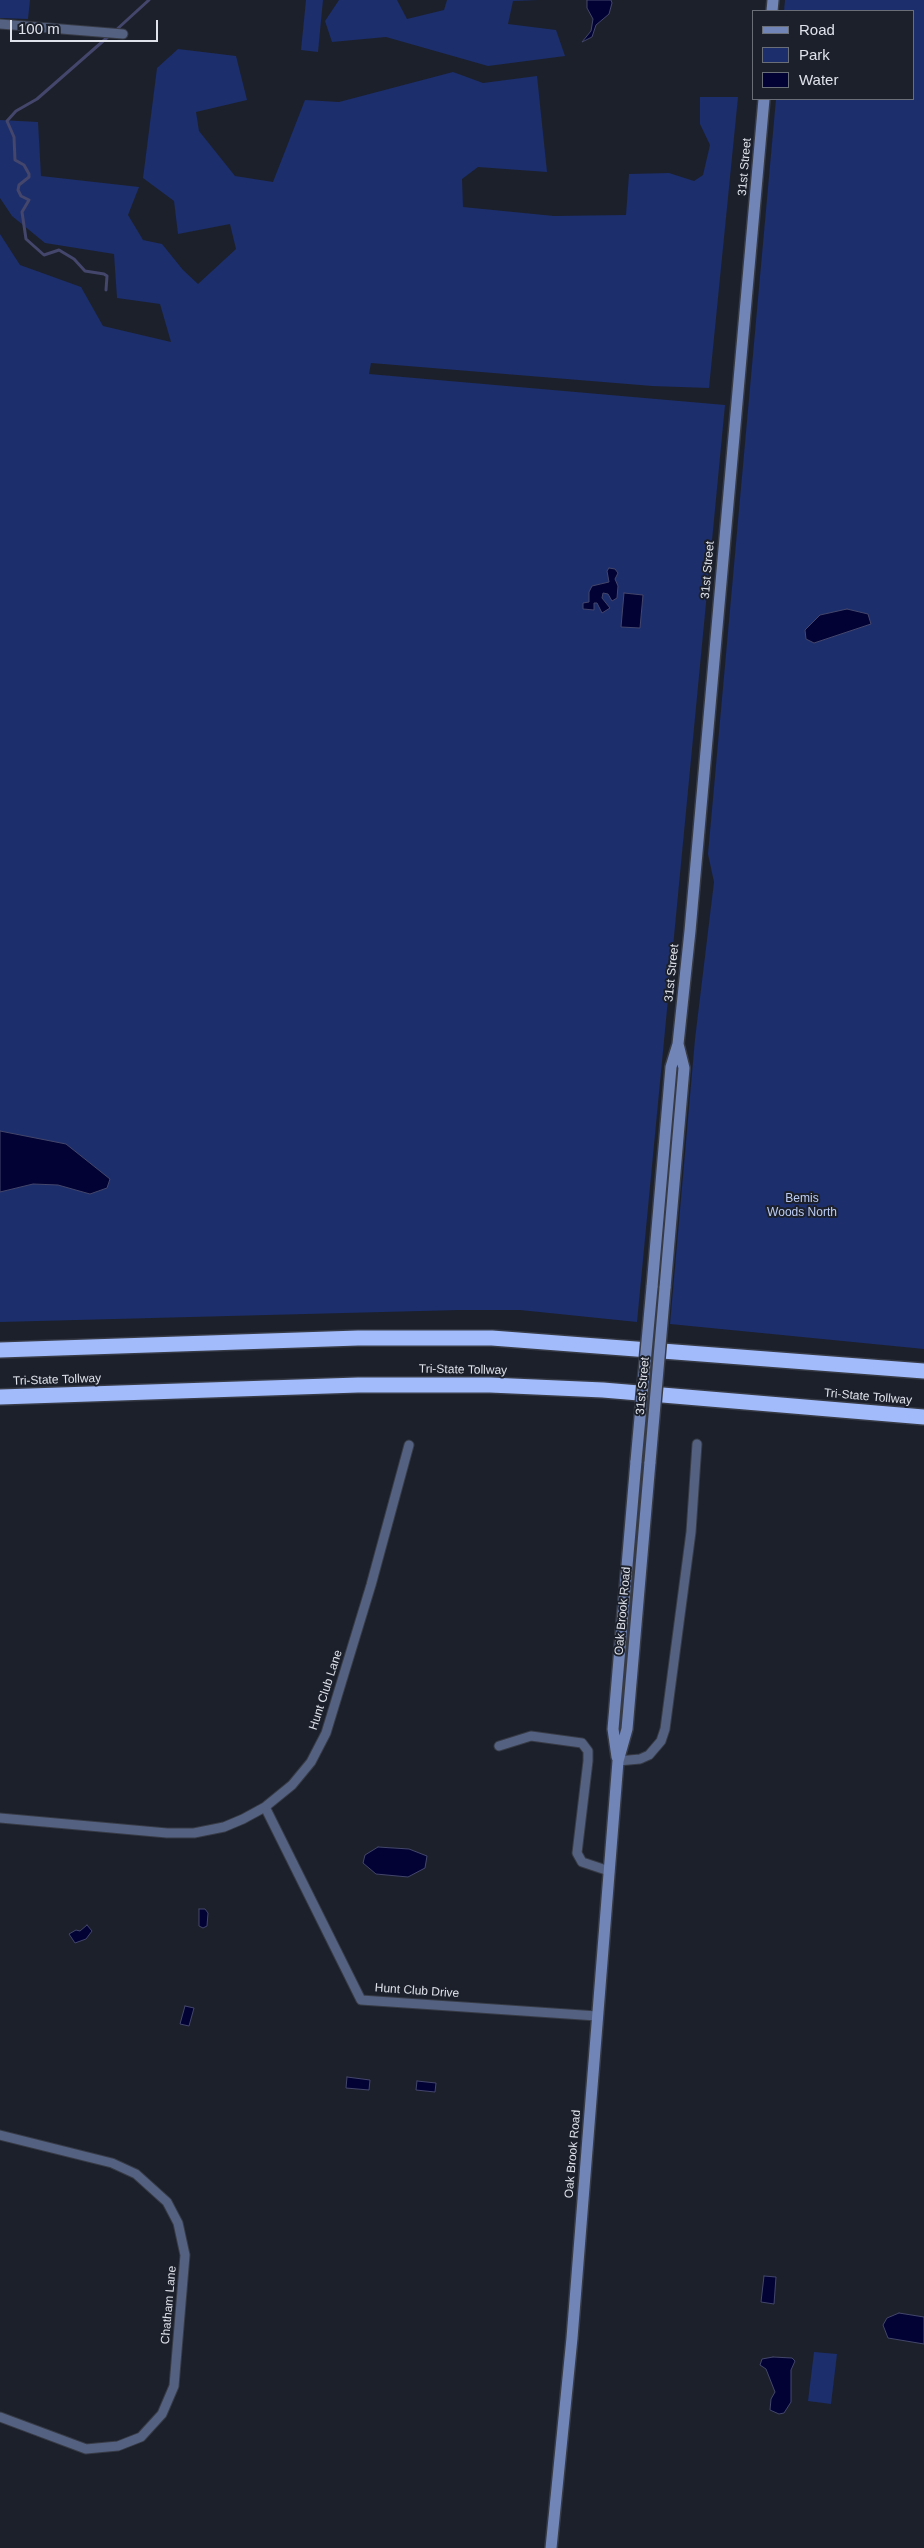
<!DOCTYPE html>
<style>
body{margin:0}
#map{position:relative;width:924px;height:2548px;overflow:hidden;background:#1c202b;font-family:Arial,sans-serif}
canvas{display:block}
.legend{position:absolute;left:752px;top:10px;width:162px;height:90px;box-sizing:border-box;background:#1c202b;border:1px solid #6a6e77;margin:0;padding:6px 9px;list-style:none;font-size:15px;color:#dfe2ea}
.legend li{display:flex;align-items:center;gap:10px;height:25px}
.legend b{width:25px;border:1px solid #6a6e77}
.scale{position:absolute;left:10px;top:20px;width:148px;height:22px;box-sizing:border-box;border:2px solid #dfe2ea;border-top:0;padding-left:6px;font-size:15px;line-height:18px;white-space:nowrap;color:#dfe2ea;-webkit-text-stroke:4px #1c202b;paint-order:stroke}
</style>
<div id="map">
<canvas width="924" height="2548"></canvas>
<ul class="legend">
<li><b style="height:6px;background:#7185b7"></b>Road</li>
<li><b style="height:14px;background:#1c2e6b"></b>Park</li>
<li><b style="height:14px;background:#020334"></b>Water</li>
</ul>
<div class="scale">100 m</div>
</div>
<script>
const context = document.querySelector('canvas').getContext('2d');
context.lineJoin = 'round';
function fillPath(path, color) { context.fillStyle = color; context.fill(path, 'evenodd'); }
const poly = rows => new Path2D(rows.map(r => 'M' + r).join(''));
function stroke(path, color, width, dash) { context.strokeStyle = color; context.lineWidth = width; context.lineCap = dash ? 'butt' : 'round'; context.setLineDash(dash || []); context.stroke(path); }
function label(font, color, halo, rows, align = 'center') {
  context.font = font + ' Arial,sans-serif'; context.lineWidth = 4; context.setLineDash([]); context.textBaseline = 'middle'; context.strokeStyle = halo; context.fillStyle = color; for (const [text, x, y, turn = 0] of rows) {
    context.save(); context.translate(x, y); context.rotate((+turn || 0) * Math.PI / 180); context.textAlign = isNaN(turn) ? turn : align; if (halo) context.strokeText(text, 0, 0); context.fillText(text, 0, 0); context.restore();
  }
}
fillPath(poly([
 [0,0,30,0,28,19,0,18],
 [306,0,323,0,318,52,301,50],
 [339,0,397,0,407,19,444,10,447,0,538,0,513,1,508,24,556,30,565,56,488,66,386,37,332,42,325,21],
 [785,0,924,0,924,1349,670,1324,695,1039,714,882,708,854,776,99,913,99,913,11,784,11],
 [178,49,236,56,247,100,196,112,199,131,235,176,273,182,305,100,339,102,453,72,483,83,537,76,547,172,478,167,462,179,463,207,554,216,626,215,629,174,669,173,694,181,703,175,710,145,700,124,700,97,738,97,709,388,652,386,371,363,369,374,725,405,637,1322,520,1310,459,1310,0,1322,0,234,20,265,81,287,103,326,171,342,160,304,117,298,114,254,45,243,12,216,0,198,0,120,38,122,41,176,139,187,128,215,143,240,162,244,183,270,198,284,236,249,230,224,178,234,174,201,143,178,157,68],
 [814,2352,837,2354,831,2404,808,2401]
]), '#1c2e6b');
const water = poly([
 [587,0,611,0,612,3,609,14,596,25,592,37,582,42,591,31,593,19,587,8,587,0],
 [609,568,615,569,618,573,615,579,618,586,617,598,612,601,608,594,603,593,602,598,610,608,602,613,597,603,594,603,594,610,583,609,583,603,589,602,589,592,592,586,609,582,607,571,609,568],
 [624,593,643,595,640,628,621,627,624,593],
 [847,609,868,614,871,624,814,643,806,639,805,630,820,615,847,609],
 [0,1131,66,1144,110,1179,107,1188,90,1194,58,1185,33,1184,0,1192,0,1131],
 [378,1847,409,1849,427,1856,425,1868,408,1877,376,1874,363,1863,365,1855,378,1847],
 [199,1909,205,1909,208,1913,207,1926,203,1928,199,1926,199,1909],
 [87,1925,92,1931,86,1939,75,1943,69,1934,76,1930,80,1931,87,1925],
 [185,2006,194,2008,189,2026,180,2024,185,2006],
 [347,2077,370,2080,369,2090,346,2088,347,2077],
 [417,2081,436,2083,435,2092,416,2090,417,2081],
 [764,2276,776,2277,774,2304,761,2302,764,2276],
 [899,2313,924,2317,924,2344,888,2338,883,2325,887,2318,899,2313],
 [773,2357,792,2358,795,2361,791,2370,791,2402,784,2413,779,2414,770,2410,771,2399,775,2392,766,2369,760,2365,762,2359,773,2357]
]);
fillPath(water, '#020334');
stroke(water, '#44466b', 1);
stroke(poly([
 [115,31,149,0],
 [106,290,107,276,104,274,85,271,74,259,59,250,44,255,26,239,22,212,29,200,21,196,18,190,19,185,29,177,29,174,24,165,15,160,14,137,7,121,16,111,37,99,110,35]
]), '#44466b', 3);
const minor = poly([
 [0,24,123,34],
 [499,1746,531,1736,582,1743,588,1751,588,1761,577,1853,582,1862,609,1871],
 [618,1761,640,1759,649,1755,661,1741,665,1729,691,1532,697,1444],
 [265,1807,361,2000,597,2016],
 [0,1818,167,1833,194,1833,224,1827,243,1819,265,1807,292,1785,311,1762,326,1733,371,1585,409,1445],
 [0,2135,112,2163,136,2174,167,2202,178,2223,185,2255,174,2386,162,2414,141,2437,118,2446,86,2449,0,2417]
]);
const secondary = poly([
 [772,11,773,0],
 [652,1287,671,1067,678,1044,690,931,764,99],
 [665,1288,684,1068,678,1044],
 [617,1757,613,1729,636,1461],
 [551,2548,572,2338,618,1761,627,1729,650,1462]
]);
const motorway = poly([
 [0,1350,358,1338,492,1338,924,1371],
 [0,1397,358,1385,490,1385,603,1390,924,1417]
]);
stroke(minor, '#373b46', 11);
stroke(secondary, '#373b46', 14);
stroke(motorway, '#373b46', 18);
stroke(minor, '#546180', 9);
stroke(secondary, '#7185b7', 11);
stroke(motorway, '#a2bbfb', 15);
const secondaryBridge = poly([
 [636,1461,652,1287],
 [650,1462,665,1288]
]);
stroke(secondaryBridge, '#373b46', 14, []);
stroke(secondaryBridge, '#7185b7', 11);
label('12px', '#dfe2ea', '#1c202b', [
 ["31st Street",745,167,-85],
 ["31st Street",708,570,-85],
 ["31st Street",672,973,-84],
 ["Tri-State Tollway",463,1370,1],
 ["Tri-State Tollway",57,1380,-2],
 ["31st Street",643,1386,-85],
 ["Tri-State Tollway",868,1397,5],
 ["Oak Brook Road",623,1611,-85],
 ["Hunt Club Lane",326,1690,-72],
 ["Hunt Club Drive",417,1991,4],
 ["Oak Brook Road",573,2154,-85],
 ["Chatham Lane",169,2305,-85]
]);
label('12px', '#bcccf4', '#1c202b', [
 ["Bemis",802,1199],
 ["Woods North",802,1213]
]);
</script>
